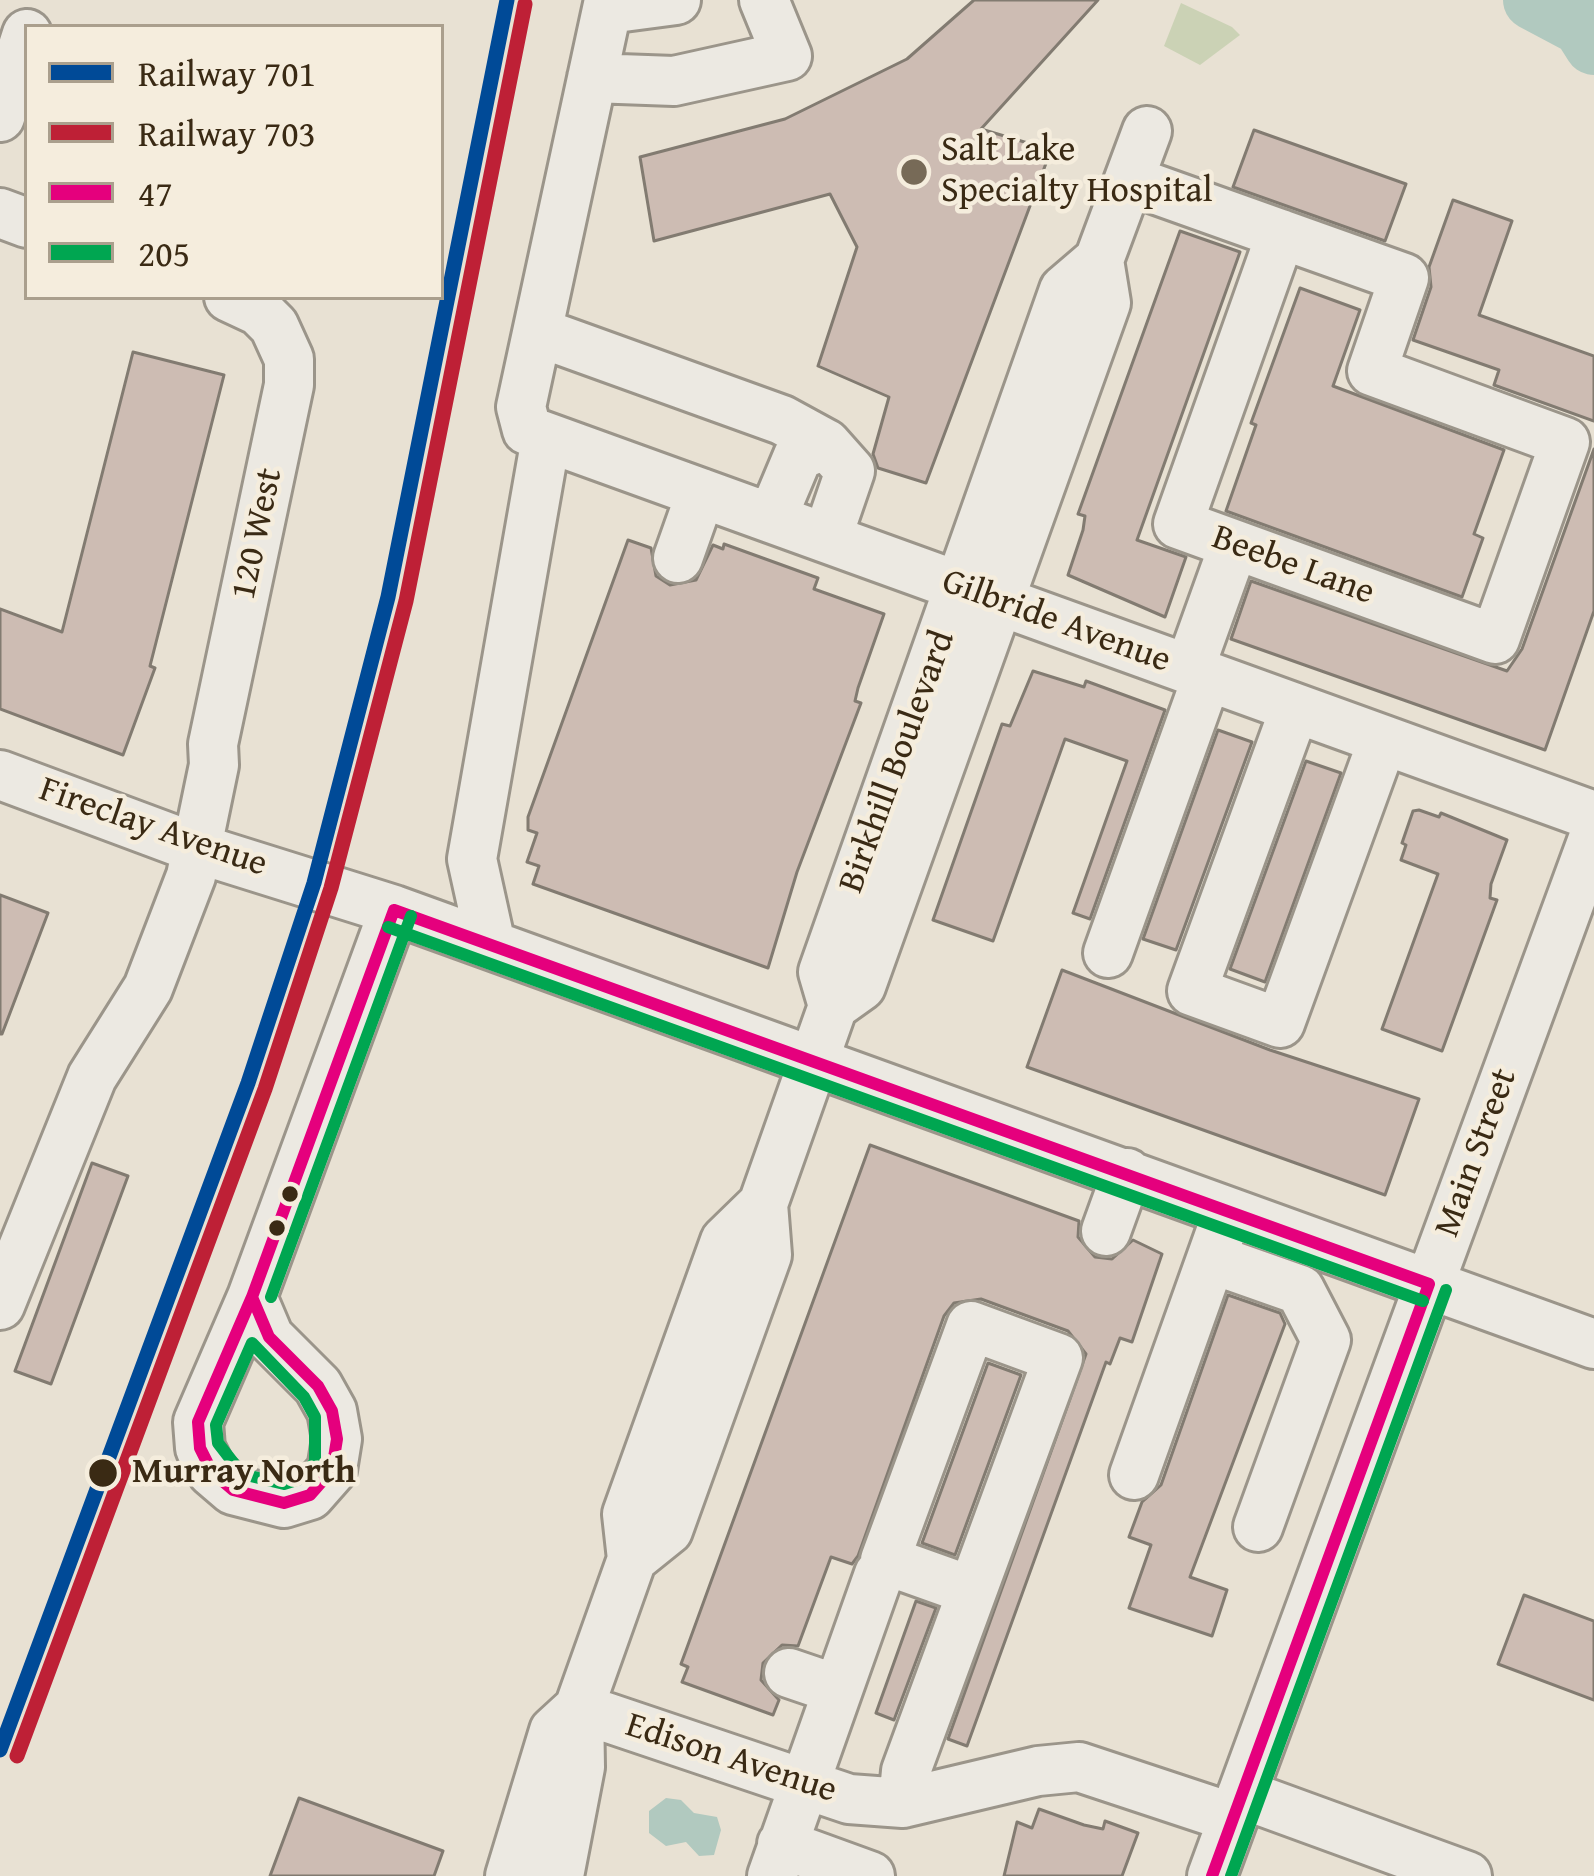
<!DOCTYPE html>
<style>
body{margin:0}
#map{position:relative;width:1594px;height:1876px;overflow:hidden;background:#e8e1d3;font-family:"Gentium Book Plus",serif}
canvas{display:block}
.legend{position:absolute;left:24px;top:24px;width:420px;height:276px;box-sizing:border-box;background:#f5eddd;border:3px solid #aa9f8d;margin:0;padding:15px 21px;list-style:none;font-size:36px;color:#3a2a14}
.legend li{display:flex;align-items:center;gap:24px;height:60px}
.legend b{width:60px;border:3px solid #aa9f8d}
</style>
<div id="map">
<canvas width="1594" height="1876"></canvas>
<ul class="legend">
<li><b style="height:15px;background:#004a97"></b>Railway 701</li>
<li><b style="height:15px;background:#be2036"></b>Railway 703</li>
<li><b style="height:15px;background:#e5007d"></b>47</li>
<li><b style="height:15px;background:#00a651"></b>205</li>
</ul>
</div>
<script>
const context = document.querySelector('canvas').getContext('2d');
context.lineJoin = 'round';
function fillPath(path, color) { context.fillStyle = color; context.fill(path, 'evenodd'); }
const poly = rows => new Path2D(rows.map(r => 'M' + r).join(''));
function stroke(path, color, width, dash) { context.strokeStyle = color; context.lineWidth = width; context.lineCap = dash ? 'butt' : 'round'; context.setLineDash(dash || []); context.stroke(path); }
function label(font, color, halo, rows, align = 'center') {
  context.font = font + ' "Gentium Book Plus",serif'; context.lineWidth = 9; context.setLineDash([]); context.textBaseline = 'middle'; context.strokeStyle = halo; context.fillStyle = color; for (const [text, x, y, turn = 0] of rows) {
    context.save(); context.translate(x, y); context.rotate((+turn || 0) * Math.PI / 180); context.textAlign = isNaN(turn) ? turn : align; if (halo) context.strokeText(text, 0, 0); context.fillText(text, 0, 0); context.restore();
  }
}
fillPath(poly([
 [1181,3,1232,27,1240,35,1200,65,1164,46]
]), '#cbd2b5');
fillPath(poly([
 [666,1798,681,1800,694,1813,717,1817,721,1830,714,1855,699,1856,686,1842,666,1846,649,1833,649,1811]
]), '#b1c9bf');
stroke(poly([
 [1533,0,1582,26,1594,45]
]), '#b1c9bf', 60);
const building = poly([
 [974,0,1098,0,981,129,1051,150,926,483,878,468,873,454,889,397,818,366,857,247,830,194,654,241,640,157,785,119,907,59,974,0],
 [1254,130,1406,184,1385,241,1233,187,1254,130],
 [1453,200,1512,221,1479,315,1594,356,1594,421,1494,385,1499,370,1413,340,1431,287,1429,267,1453,200],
 [1180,231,1240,252,1137,540,1186,557,1165,617,1068,575,1083,530,1085,516,1078,514,1180,231],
 [1300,288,1360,310,1333,386,1504,450,1474,534,1483,538,1462,597,1226,511,1256,425,1251,423,1300,288],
 [133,352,224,375,150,666,155,668,123,755,0,709,0,609,62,632,133,352],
 [1594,449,1594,611,1545,750,1231,639,1251,581,1507,671,1522,649,1594,449],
 [628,540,651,548,656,576,670,585,696,580,713,545,723,549,724,544,818,578,814,589,884,614,858,688,855,701,861,703,797,872,768,968,533,884,539,866,527,862,537,833,528,830,528,817,628,540],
 [1033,671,1084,687,1086,681,1165,710,1090,919,1073,913,1127,761,1065,739,993,941,933,920,1002,724,1010,726,1033,671],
 [1218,730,1252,742,1176,950,1143,939,1218,730],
 [1306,761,1341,773,1265,982,1230,969,1306,761],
 [1419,810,1439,817,1441,813,1507,840,1491,884,1490,898,1497,900,1442,1051,1382,1029,1438,874,1401,860,1406,845,1402,843,1413,811,1419,810],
 [0,895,48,913,2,1034,0,1034,0,895],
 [1062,970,1270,1050,1419,1099,1385,1195,1027,1067,1062,970],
 [870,1145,1079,1221,1078,1237,1095,1257,1112,1259,1133,1240,1162,1254,1132,1342,1120,1338,1110,1364,1106,1362,967,1746,948,1739,1086,1354,1068,1331,981,1299,954,1303,944,1316,858,1556,852,1564,831,1557,798,1646,782,1645,763,1663,761,1680,779,1700,773,1715,682,1682,688,1667,681,1664,870,1145],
 [92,1163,128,1176,51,1384,15,1371,92,1163],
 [1228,1295,1280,1313,1285,1324,1190,1577,1227,1590,1212,1636,1129,1608,1151,1545,1129,1537,1142,1502,1161,1485,1228,1295],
 [988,1363,1021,1375,955,1555,922,1543,988,1363],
 [1524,1595,1594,1621,1594,1700,1498,1664,1524,1595],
 [916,1601,936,1608,894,1720,876,1713,916,1601],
 [299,1798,443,1851,434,1876,270,1876,299,1798],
 [1039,1809,1084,1825,1103,1829,1105,1821,1138,1833,1122,1876,1004,1876,1017,1822,1032,1828,1039,1809]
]);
fillPath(building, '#cdbcb3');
stroke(building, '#827b71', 3);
const minor = poly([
 [609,0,521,407,527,430,1594,816],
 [608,9,676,0],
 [592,78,674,81,787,56,764,0],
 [0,117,27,34],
 [1129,180,1404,278,1372,371,1565,442,1495,639,1178,524,1281,234],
 [0,213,27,223],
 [538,332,782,420,826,444],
 [772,518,798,456,826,444,850,471,827,538],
 [678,558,701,493],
 [1189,670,1234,545],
 [1295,708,1192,991,1280,1023,1383,740],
 [0,775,196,848,394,910,1594,1344],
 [491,945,472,859,546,438],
 [1108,953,1207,677],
 [833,1006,861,986,1106,303,1099,260],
 [1106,1231,1127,1173],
 [1212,1259,1300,1290,1326,1340,1258,1527],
 [252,1297,269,1337,318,1386,332,1411,337,1439,332,1470,310,1495,284,1503,233,1490,212,1472,200,1448,198,1422,252,1297,394,910],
 [0,1305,92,1077,148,988,191,876,214,765,213,744,289,385,289,359,274,326,259,311,229,297],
 [1134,1475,1221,1231],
 [632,1559,668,1530,767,1255,763,1204,833,1006,823,972,1064,290,1099,260,1147,131],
 [789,1673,836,1689],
 [579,1708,849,1799,903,1803,1038,1771,1079,1767,1233,1818],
 [1242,1794,1467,1876],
 [903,1803,906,1771,1058,1358,971,1326,885,1560,972,1591],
 [782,1844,870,1876],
 [510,1876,554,1731,579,1708],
 [559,1876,580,1767,579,1708,632,1559,627,1514,725,1241,763,1204],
 [772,1876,879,1574],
 [1212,1876,1594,836]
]);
stroke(minor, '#9b958a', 54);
stroke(minor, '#ece9e2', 48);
stroke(poly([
 [394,910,1429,1284],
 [252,1297,269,1337,318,1386,332,1411,337,1439,332,1470,310,1495,284,1503,233,1490,212,1472,200,1448,198,1422,252,1297],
 [252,1297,394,910],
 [1212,1876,1429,1284]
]), '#e5007d', 12);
stroke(poly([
 [388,927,1423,1301],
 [271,1297,411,916],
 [252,1343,304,1397,315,1417,315,1462,300,1479,284,1484,242,1474,218,1443,216,1425,252,1343],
 [1231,1876,1446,1290]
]), '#00a651', 12);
stroke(poly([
 [0,1750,248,1083,314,883,388,597,507,0]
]), '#004a97', 15);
stroke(poly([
 [17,1756,265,1089,331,888,406,601,525,4]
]), '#be2036', 15);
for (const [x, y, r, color] of [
 [914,172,15,"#776a57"],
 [290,1194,10,"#3a2a14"],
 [277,1228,10,"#3a2a14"],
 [103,1473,16,"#3a2a14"]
]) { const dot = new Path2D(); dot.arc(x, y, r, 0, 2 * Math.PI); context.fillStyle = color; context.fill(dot); stroke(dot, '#f5eddd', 4.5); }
label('36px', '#3a2a14', '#f5eddd', [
 ["Salt Lake",941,151],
 ["Specialty Hospital",941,192]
], 'left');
label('36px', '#3a2a14', '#f5eddd', [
 ["120 West",258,534,-78],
 ["Beebe Lane",1293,566,20],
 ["Gilbride Avenue",1056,622,20],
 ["Birkhill Boulevard",898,762,-70],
 ["Fireclay Avenue",153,828,19],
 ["Main Street",1477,1153,-70],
 ["Edison Avenue",731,1759,18]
]);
label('bold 36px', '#3a2a14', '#f5eddd', [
 ["Murray North",132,1473]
], 'left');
</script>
